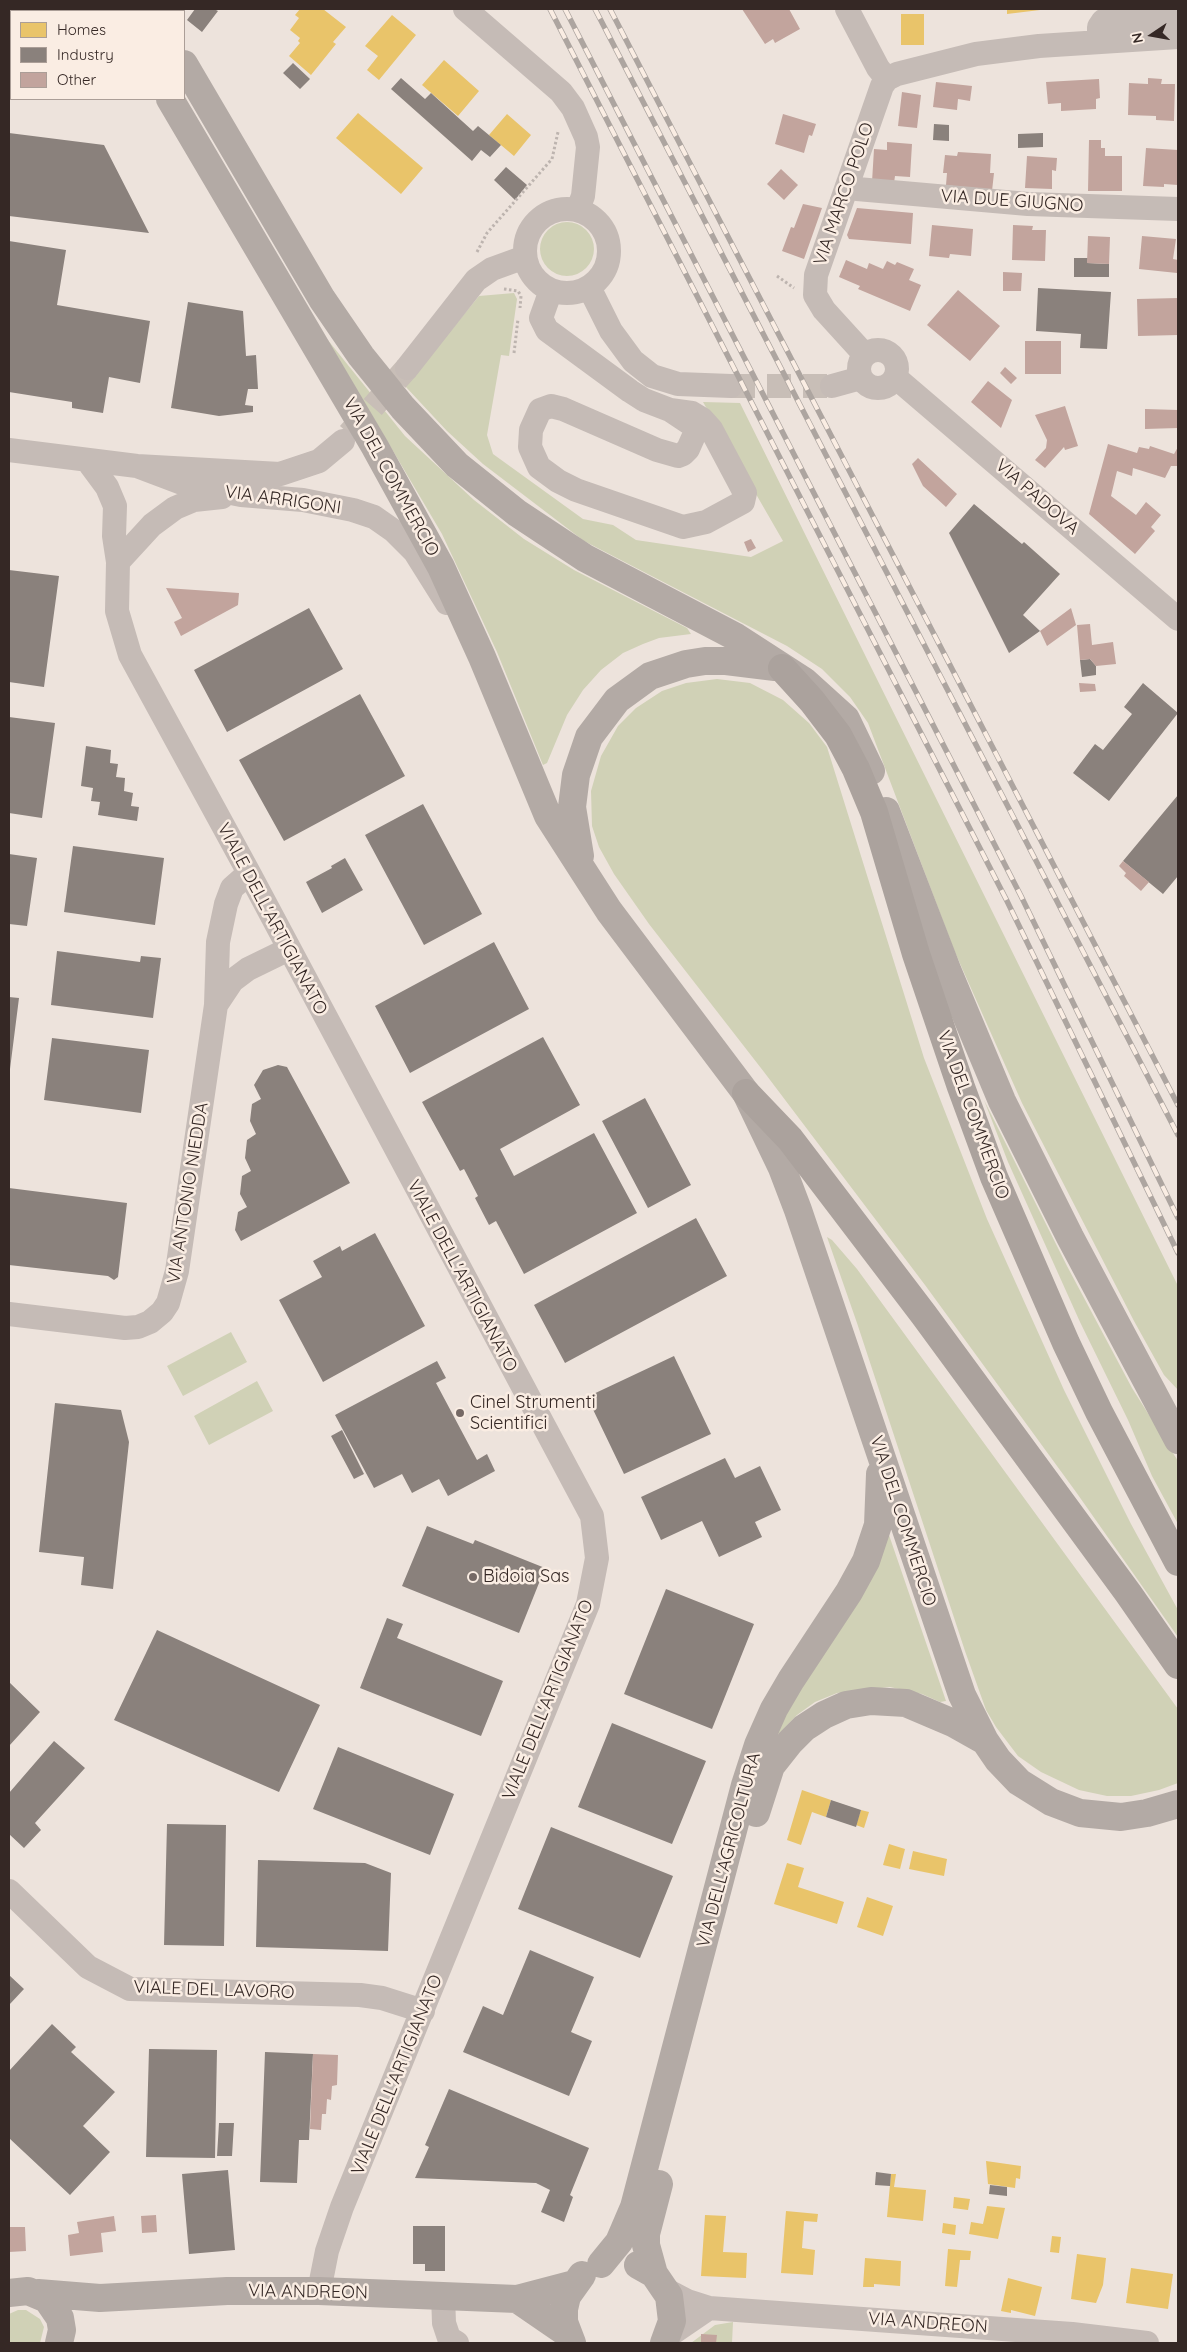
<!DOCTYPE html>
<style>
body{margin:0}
#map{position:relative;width:1187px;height:2352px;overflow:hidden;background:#ede3dc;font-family:Quicksand,sans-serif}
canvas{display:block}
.frame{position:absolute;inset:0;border:10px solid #352825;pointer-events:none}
.legend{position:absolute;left:10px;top:10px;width:175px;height:90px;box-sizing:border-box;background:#faede3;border:1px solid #ab9e97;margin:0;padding:6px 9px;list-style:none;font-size:15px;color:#352825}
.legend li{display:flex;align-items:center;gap:10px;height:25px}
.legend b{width:25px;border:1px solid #ab9e97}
.north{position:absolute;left:1127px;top:10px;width:50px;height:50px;-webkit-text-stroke:4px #faede3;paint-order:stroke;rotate:258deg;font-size:14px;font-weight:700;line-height:20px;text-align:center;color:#352825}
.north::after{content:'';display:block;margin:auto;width:18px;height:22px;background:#352825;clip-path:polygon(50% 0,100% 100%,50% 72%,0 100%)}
</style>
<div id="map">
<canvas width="1187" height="2352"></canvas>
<div class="frame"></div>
<ul class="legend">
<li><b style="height:14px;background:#e9c46a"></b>Homes</li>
<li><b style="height:14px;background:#8a817c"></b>Industry</li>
<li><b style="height:14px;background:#c2a49d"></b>Other</li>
</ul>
<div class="north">N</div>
</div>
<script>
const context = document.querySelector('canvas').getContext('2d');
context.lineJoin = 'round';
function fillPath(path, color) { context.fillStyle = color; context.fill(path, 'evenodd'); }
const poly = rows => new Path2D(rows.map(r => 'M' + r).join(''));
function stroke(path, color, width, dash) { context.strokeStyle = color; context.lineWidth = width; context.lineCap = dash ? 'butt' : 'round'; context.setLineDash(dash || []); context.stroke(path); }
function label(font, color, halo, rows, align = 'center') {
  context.font = font + ' Quicksand,sans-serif'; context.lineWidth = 5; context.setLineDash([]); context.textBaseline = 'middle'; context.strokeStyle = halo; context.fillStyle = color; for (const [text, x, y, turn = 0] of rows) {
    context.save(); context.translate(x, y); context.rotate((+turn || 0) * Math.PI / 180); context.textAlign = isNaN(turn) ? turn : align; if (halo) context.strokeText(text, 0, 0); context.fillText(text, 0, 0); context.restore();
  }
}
fillPath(poly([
 '540 249a27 27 0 1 1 54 0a27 27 0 1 1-54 0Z',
 [514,293,517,299,509,356,501,355,487,435,493,454,583,519,613,525,636,540,751,557,783,541,703,402,740,403,1178,1286,1178,1390,1164,1375,1134,1321,1022,1103,954,950,868,723,850,697,822,669,787,646,584,541,483,464,447,431,405,386,479,296],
 [327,339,405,436,474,500,524,539,574,570,687,628,691,634,659,638,643,644,623,653,601,670,583,690,567,715,547,763,543,765,497,652,442,534],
 [717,679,750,683,783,700,809,723,827,747,924,1058,987,1219,1064,1390,1131,1524,1178,1610,1178,1637,1076,1492,925,1285,764,1072,649,924,614,874,599,847,592,826,591,791,601,756,618,726,636,708,662,691,686,683],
 [984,1100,1067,1266,1132,1388,1178,1461,1178,1524,1152,1476,1128,1420,1080,1322,1008,1162],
 [827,1237,832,1240,857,1269,1178,1709,1178,1783,1159,1790,1131,1796,1107,1796,1079,1790,1041,1772,1018,1756,996,1727,986,1710,965,1651,857,1323],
 [231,1332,247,1362,183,1396,167,1366],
 [257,1381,273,1411,209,1445,194,1416],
 [889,1535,946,1701,940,1702,922,1694,890,1687,837,1693,815,1702,797,1715,772,1741,778,1722],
 [18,2310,26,2310,40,2319,44,2327,40,2343,9,2343,9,2314],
 [733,2322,732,2343,691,2343,715,2325]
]), '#d0d1b6');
fillPath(poly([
 [300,9,323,9,346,27,333,42,336,44,311,75,289,56,300,43,298,41,300,38,290,30,299,18,295,15],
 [1007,9,1039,9,1040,10,1007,14],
 [901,14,924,14,924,45,901,45],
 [392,15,416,35,379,80,367,70,378,56,365,46],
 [444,60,479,91,458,116,422,85],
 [358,113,423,168,401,194,336,138],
 [507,114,531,135,514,156,489,135],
 [802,1790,831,1800,826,1817,812,1812,801,1845,787,1840],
 [861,1810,869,1812,864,1828,856,1825],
 [889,1844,905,1849,900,1869,883,1865],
 [913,1851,947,1859,944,1876,909,1869],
 [787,1863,804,1868,798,1887,844,1902,837,1924,774,1904],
 [867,1897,893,1906,883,1936,857,1927],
 [986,2161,1021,2166,1020,2179,1016,2178,1015,2188,988,2184],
 [891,2174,896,2174,894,2187,926,2190,923,2221,887,2217],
 [954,2197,970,2199,968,2210,953,2208],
 [987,2206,1005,2208,998,2239,969,2234,971,2222,983,2224],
 [786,2211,818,2214,817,2222,804,2221,802,2248,815,2250,813,2275,781,2273],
 [705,2215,726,2216,723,2252,747,2253,746,2278,701,2276],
 [943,2223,956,2225,955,2235,942,2233],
 [1052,2236,1061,2237,1059,2253,1050,2252],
 [948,2249,971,2251,970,2260,960,2260,957,2287,945,2286],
 [1077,2254,1106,2258,1103,2285,1096,2303,1071,2299],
 [865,2258,901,2261,900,2286,874,2284,874,2287,863,2287],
 [1131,2268,1173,2274,1168,2309,1126,2303],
 [1008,2278,1042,2287,1035,2316,1011,2310,1011,2313,1001,2311]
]), '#e9c46a');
fillPath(poly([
 [9,9,36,9,38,11,11,11,11,30,9,30],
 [195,9,214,9,218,11,202,32,187,20],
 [293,63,310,79,300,89,283,73],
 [401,78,425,99,431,93,473,131,478,126,501,145,490,157,481,150,472,161,391,89],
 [934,124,949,125,949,141,933,140],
 [9,133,104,145,149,233,9,216],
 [1043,133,1043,147,1018,148,1018,134],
 [506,167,527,185,515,200,494,180],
 [9,241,66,250,57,305,150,321,140,383,109,377,103,413,72,408,72,402,9,392],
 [1074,258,1088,258,1087,263,1109,264,1109,277,1074,277],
 [1038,288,1111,292,1107,349,1080,348,1081,334,1036,331],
 [188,302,243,311,246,356,256,355,258,389,248,389,245,405,253,406,253,412,219,416,171,408],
 [974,504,1022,544,1024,542,1060,574,1023,615,1040,631,1009,653,949,533],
 [9,570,59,576,44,687,9,682],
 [309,608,343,669,227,732,194,670],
 [1090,659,1096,666,1096,675,1082,677,1080,660],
 [1143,683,1178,713,1109,801,1073,773,1095,744,1103,750,1132,714,1124,707],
 [360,694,405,776,284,841,239,760],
 [9,717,55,723,42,818,9,813],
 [86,746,111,750,110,763,118,764,116,777,125,778,124,791,133,793,131,806,139,807,137,821,98,815,100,802,91,801,93,788,81,786],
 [1178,795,1178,876,1163,894,1123,861],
 [423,804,482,914,424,945,365,835],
 [73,846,164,858,155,925,64,912],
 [9,854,37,858,27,926,9,924],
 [345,858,363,890,322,913,306,882,332,868,331,866],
 [494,942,529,1009,410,1073,375,1006],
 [57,951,140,962,141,956,161,958,153,1018,51,1005],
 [9,997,19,998,10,1069,9,1069],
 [543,1037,580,1105,500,1149,514,1176,594,1133,637,1213,524,1274,496,1221,489,1225,475,1198,478,1196,464,1169,460,1171,422,1102],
 [52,1038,149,1050,141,1113,44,1100],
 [278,1065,287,1067,350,1183,241,1241,235,1230,238,1212,247,1207,240,1194,242,1176,251,1171,245,1158,247,1140,256,1134,250,1121,252,1104,261,1099,254,1085,263,1070],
 [645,1098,691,1185,648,1208,602,1121],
 [9,1188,127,1203,118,1277,114,1280,108,1276,9,1265],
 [696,1218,727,1276,565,1363,534,1305],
 [375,1233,425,1326,323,1382,279,1300,322,1277,313,1261,340,1246,342,1251],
 [674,1356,711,1434,624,1474,587,1397],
 [437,1361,446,1378,436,1383,477,1460,487,1454,495,1471,448,1496,439,1479,412,1493,402,1474,374,1488,335,1415],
 [55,1403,121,1410,129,1442,113,1589,81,1585,84,1557,39,1552],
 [342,1430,364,1474,354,1479,331,1436],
 [725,1458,735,1478,760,1466,781,1510,755,1522,762,1537,719,1557,702,1521,661,1540,641,1497],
 [427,1526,473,1544,475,1540,545,1568,519,1633,402,1586],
 [666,1589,754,1624,712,1729,624,1694],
 [387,1618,403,1624,397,1638,503,1681,481,1736,360,1688],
 [157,1630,320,1705,279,1792,114,1720],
 [9,1682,40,1712,9,1746],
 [612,1723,706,1761,672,1844,578,1807],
 [54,1741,85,1768,35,1823,41,1830,24,1848,9,1834,9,1793],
 [338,1747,454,1794,430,1855,313,1809],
 [831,1800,861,1810,856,1827,826,1817],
 [167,1824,226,1825,224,1946,164,1945],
 [551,1827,673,1876,640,1958,518,1909],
 [258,1860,365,1863,391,1873,388,1951,256,1947],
 [530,1950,594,1977,571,2032,592,2041,569,2096,463,2052,483,2006,503,2015],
 [9,1975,24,1989,9,2005],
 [52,2024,76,2047,71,2052,115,2092,83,2126,110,2152,70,2195,9,2138,9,2071],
 [149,2049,217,2050,215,2158,146,2157],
 [265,2052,313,2054,309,2140,299,2140,297,2183,260,2182],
 [449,2089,589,2148,570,2195,573,2197,564,2222,541,2212,550,2190,536,2183,415,2178,429,2147,425,2145],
 [219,2123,234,2123,232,2156,217,2156],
 [228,2170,235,2250,189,2254,182,2174],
 [876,2172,891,2174,890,2186,875,2185],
 [990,2185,1007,2187,1007,2196,989,2194],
 [413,2226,445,2226,445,2271,425,2271,425,2264,413,2264]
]), '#8a817c');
fillPath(poly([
 [742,9,789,9,800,29,775,43,773,39,765,44],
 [1148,78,1162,79,1161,84,1175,84,1174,121,1156,120,1156,116,1128,115,1129,83,1148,84],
 [1099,79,1100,98,1096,99,1096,109,1061,111,1061,103,1048,104,1046,82],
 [936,82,972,86,970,101,958,99,957,110,933,107],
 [902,92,921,95,917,128,898,126],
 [783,114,816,124,812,136,809,135,804,153,775,144],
 [1089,140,1101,140,1101,148,1105,148,1105,156,1122,156,1122,191,1088,191],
 [887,142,912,144,910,177,895,176,894,183,872,182,874,149,887,150],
 [1146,148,1178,150,1178,185,1164,184,1164,187,1143,186],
 [958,152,991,154,990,173,994,173,992,191,946,185,947,173,943,173,945,155,957,156],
 [1027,156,1057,158,1056,171,1052,170,1052,189,1025,188],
 [781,169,798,185,784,200,767,184],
 [803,204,822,208,804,259,782,251,791,227,794,228],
 [857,208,913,213,911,244,849,239,847,235],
 [932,225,973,229,971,256,950,254,949,258,929,256],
 [1013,225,1033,226,1032,230,1046,230,1045,261,1012,260],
 [1088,236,1110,237,1109,264,1087,263],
 [1142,236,1176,239,1173,259,1178,260,1177,273,1139,269],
 [846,260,867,269,869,263,883,269,887,261,895,265,897,262,914,269,909,280,921,285,910,311,858,289,860,286,839,277],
 [1003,272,1022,273,1021,291,1003,291],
 [958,290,1000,326,970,361,927,325],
 [1178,298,1178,335,1138,336,1137,299],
 [1025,341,1061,341,1061,374,1025,374],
 [1005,367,1017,378,1011,384,1000,373],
 [988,381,1012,400,1001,428,971,402],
 [1065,406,1078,446,1065,450,1064,447,1045,468,1035,460,1046,448,1047,440,1035,415],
 [1145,409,1178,410,1178,428,1145,429],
 [1108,444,1137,453,1139,447,1149,449,1150,446,1174,454,1178,447,1178,466,1171,466,1165,478,1133,468,1132,476,1117,471,1111,496,1136,515,1146,502,1161,515,1151,527,1155,531,1135,554,1089,514],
 [918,458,957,494,946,507,923,486,912,464],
 [751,539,756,548,748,552,744,542],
 [166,588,239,593,238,605,181,636,174,622,182,618],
 [1071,608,1076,625,1047,646,1040,631],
 [1090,624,1092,645,1113,642,1116,664,1096,666,1090,659,1080,660,1077,625],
 [1079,683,1095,684,1096,691,1080,692],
 [1123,861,1149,882,1141,891,1124,876,1126,873,1119,866],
 [313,2054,338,2055,337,2085,332,2086,331,2100,327,2099,326,2114,322,2114,321,2130,310,2129],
 [156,2215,157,2232,142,2233,141,2216],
 [114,2216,116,2231,101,2233,103,2252,70,2256,68,2235,79,2233,77,2222],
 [9,2227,25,2227,26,2251,9,2252],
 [701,2334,717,2335,716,2343,701,2343]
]), '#c2a49d');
stroke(poly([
 [731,386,832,386],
 [349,434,407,368]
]), '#c8beb7', 24, [24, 12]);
stroke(poly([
 [477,252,487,233,552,159,558,132],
 [777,276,794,288],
 [504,289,518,291,521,296,520,308],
 [514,353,518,319]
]), '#bdb4af', 3, [2.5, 2.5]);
stroke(poly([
 [465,9,561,92,573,108,586,137,588,147,583,196,578,209],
 [847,9,878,68,887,79],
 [1099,41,1099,27,1103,21,1178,16],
 [9,72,11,73],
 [847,186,857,189,1028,204,1178,209],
 '525 251a42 42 0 1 1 84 0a42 42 0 1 1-84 0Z',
 [589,287,611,331,633,361,652,376,678,384,731,386],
 [551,290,541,318,547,330,630,391,644,400,670,410,694,426,696,431,688,449,683,454,678,456,657,450,563,409,551,406,540,410,531,430,530,447,539,467,558,481,576,490,683,527,706,522,743,502,745,493,711,429,702,419,692,413,670,410],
 '859 369a19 19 0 1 1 38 0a19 19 0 1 1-38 0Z',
 [865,355,824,310,815,295,816,275,882,86,887,79,897,74,976,54,1039,46,1178,37],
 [407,368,476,280,492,269,525,257],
 [895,377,1178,619],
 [832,386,861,378],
 [9,450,137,466,280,474,319,461,343,441],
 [87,460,107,487,115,506,114,536,118,562,117,611,130,655,249,873,592,1516,597,1558,588,1604,342,2207,327,2251,319,2291],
 [137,466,182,483,241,495,303,500,353,510,374,517,394,531,415,552,447,603],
 [118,562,152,525,175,508,194,500,222,497],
 [216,1005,232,981,248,969,289,949],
 [9,1314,125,1328,138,1327,150,1322,162,1312,168,1303,177,1271,216,1005,218,942,226,904,232,888,249,873],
 [9,1891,88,1967,130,1989,360,1995,382,1998,423,2011],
 [666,2290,687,2301,709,2308,1072,2334,1147,2343],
 [443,2295,444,2323,449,2338,457,2343],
 [668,2336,709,2308]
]), '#c5bbb6', 24);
stroke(poly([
 [118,9,119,11],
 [151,9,153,11],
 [184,64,322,299,361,356,403,408,457,465,517,513,585,558,736,637,804,681,846,719,871,771],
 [170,99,375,447,441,567,482,657,548,816,609,911,746,1093,782,1168,798,1210,962,1695,985,1741,998,1760,1019,1782,1051,1802,1080,1813,1121,1817,1147,1813,1178,1804],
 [886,811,948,972,1002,1101,1070,1237,1178,1440],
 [580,856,572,807,576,775,589,737,617,700,650,676,686,664,705,661,726,661,775,667],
 [756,1813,771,1766,790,1742,804,1728,824,1715,846,1705,871,1701,906,1703,953,1723,985,1741],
 [601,2264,619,2242,634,2207,745,1785,758,1745,774,1709,791,1680,849,1592,866,1561,878,1525,880,1474],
 [638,2265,654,2274,669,2296,672,2321,664,2343],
 [654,2274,646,2245,646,2234,659,2184],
 [9,2293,28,2291,47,2299,60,2318,62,2330,59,2343],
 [38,2293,100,2298,227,2291,319,2291,517,2299,574,2284],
 [517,2299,568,2334],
 [572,2343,564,2322,564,2309,567,2296,582,2275]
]), '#b3aaa5', 28);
stroke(poly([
 [782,668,812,701,838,735,856,769,874,812,916,954,961,1087,994,1177,1066,1343,1099,1412,1178,1562],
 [746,1093,790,1139,924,1315,1128,1593,1178,1665]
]), '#aba29d', 28);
const rail = poly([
 [550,9,1007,901,1178,1253],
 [565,9,1021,896,1178,1218],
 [595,9,1178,1135],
 [610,9,1178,1105]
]);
stroke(rail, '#ada5a0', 5.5);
stroke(rail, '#faede3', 4, [11]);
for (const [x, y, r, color] of [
 [460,1413,5,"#756965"],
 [473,1577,5,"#756965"]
]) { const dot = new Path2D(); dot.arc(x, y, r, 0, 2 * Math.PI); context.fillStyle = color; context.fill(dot); stroke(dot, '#faede3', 2); }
label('18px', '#352825', '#faede3', [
 ["VIA MARCO POLO",844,194,-71],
 ["VIA DUE GIUGNO",1012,201,4],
 ["VIA DEL COMMERCIO",391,477,61],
 ["VIA PADOVA",1037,497,41],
 ["VIA ARRIGONI",283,500,8],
 ["VIALE DELL'ARTIGIANATO",272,919,62],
 ["VIA DEL COMMERCIO",973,1115,70],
 ["VIA ANTONIO NIEDDA",188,1193,-81],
 ["VIALE DELL'ARTIGIANATO",462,1276,62],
 ["VIA DEL COMMERCIO",903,1521,72],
 ["VIALE DELL'ARTIGIANATO",548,1700,-68],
 ["VIA DELL'AGRICOLTURA",729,1850,-75],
 ["VIALE DEL LAVORO",214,1990,2],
 ["VIALE DELL'ARTIGIANATO",397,2075,-68],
 ["VIA ANDREON",308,2292,1],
 ["VIA ANDREON",928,2323,4]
]);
label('18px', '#352825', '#faede3', [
 ["Cinel Strumenti",470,1403],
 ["Scientifici",470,1424],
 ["Bidoia Sas",483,1577]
], 'left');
</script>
